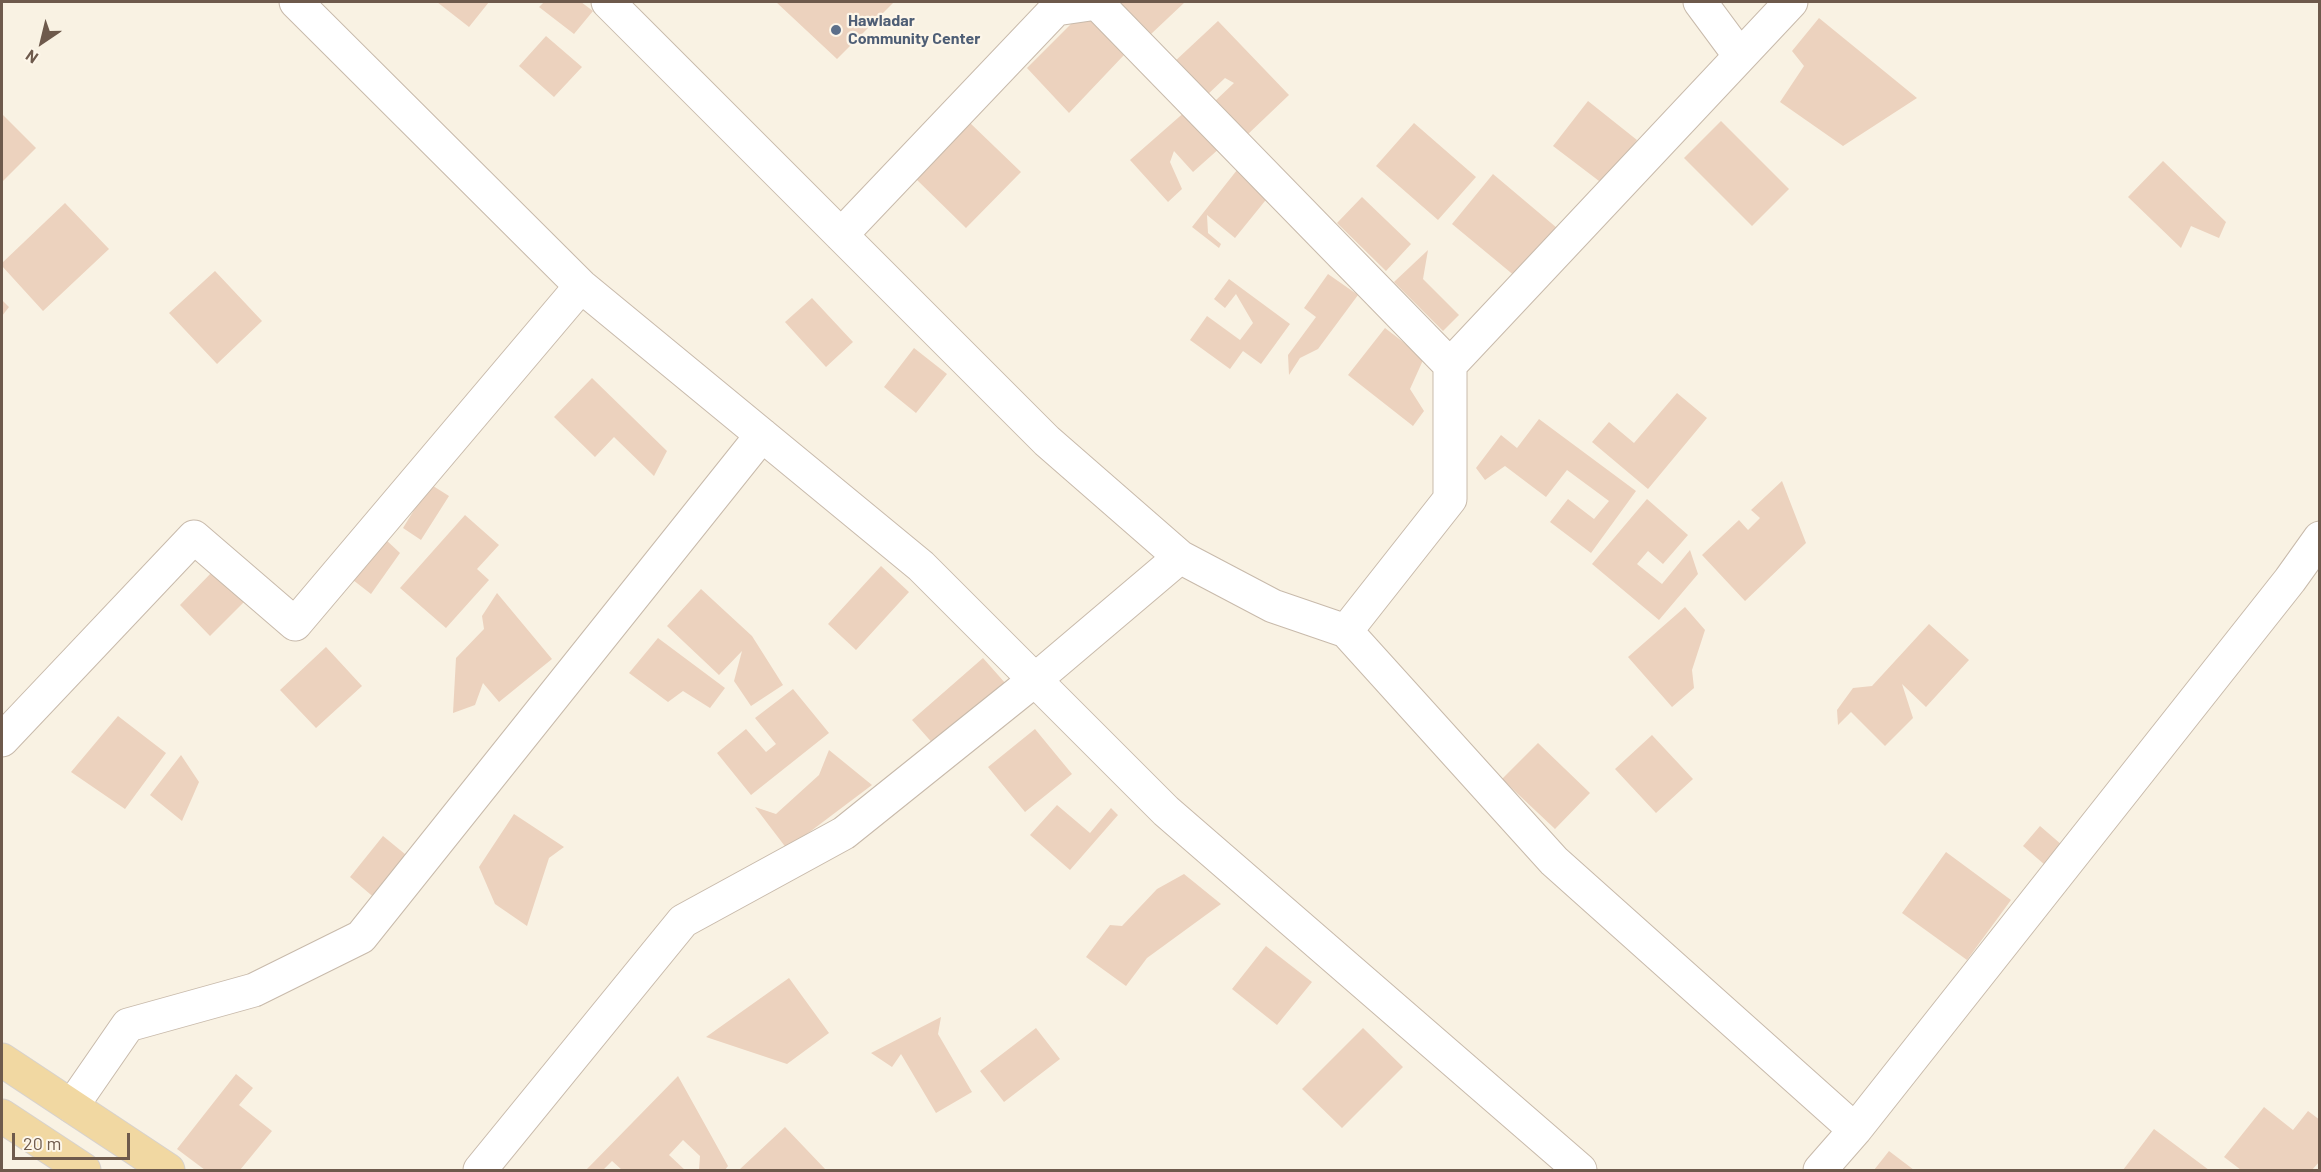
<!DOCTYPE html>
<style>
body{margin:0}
#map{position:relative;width:2321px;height:1172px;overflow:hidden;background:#f9f2e3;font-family:Barlow,sans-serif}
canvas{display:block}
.frame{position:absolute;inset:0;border:3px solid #6e5a4c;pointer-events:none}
.north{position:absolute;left:12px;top:12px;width:60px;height:60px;-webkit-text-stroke:4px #fdf6e9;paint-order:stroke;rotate:215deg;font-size:16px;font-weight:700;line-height:24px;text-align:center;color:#6e5a4c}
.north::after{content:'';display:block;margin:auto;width:21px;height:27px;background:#6e5a4c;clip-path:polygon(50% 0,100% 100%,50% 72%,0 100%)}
.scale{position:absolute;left:12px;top:1133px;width:118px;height:27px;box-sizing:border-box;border:3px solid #6e5a4c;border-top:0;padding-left:8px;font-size:18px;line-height:21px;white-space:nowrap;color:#6e5a4c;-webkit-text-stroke:4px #fdf6e9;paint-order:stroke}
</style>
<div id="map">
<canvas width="2321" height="1172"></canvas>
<div class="frame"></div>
<div class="north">N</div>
<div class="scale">20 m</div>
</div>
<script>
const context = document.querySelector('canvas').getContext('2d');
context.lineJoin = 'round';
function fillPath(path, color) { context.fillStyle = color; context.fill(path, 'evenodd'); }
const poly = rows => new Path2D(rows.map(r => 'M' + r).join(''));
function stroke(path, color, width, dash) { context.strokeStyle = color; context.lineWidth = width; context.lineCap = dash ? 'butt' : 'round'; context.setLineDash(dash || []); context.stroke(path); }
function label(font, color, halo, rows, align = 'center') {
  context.font = font + ' Barlow,sans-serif'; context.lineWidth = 4.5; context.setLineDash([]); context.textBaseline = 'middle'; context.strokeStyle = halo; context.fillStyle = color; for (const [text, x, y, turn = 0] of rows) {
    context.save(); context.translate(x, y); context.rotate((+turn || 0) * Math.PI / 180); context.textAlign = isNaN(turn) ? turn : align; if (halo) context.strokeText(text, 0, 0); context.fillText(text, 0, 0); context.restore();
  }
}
fillPath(poly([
 [437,2,489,2,469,27],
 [544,2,581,2,593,11,574,34,539,7],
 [776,2,894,2,837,59],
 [1118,2,1185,2,1150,35],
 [1819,18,1917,98,1843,146,1780,102,1804,66,1792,51],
 [1084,19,1098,24,1124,55,1069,113,1027,68,1073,22],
 [1218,21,1289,95,1246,136,1214,102,1234,83,1225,78,1206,96,1173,63],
 [546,36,582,67,554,97,519,66],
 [1588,101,1637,140,1603,184,1553,146],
 [1187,110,1221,147,1193,172,1174,151,1170,162,1182,189,1168,202,1130,160],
 [2,114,36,148,2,182],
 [1721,121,1789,189,1752,226,1684,158],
 [969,122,1021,172,966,228,915,178],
 [1414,123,1476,177,1438,220,1376,166],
 [2163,161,2226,222,2219,238,2191,226,2181,248,2128,197],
 [1237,170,1269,196,1235,238,1207,215,1208,233,1221,244,1219,248,1192,227],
 [1493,174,1557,228,1516,277,1452,224],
 [1362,197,1411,244,1386,271,1337,223],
 [65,203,109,249,43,311,2,266,2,263],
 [1428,250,1423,279,1459,315,1443,331,1394,282],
 [215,271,262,321,217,364,169,313],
 [1328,274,1358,295,1318,349,1300,358,1289,375,1288,355,1316,317,1304,308],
 [1229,279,1290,324,1261,364,1243,351,1230,369,1190,340,1207,316,1240,340,1253,323,1236,294,1225,308,1214,299],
 [812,298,853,342,826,367,785,322],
 [2,300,9,307,2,316],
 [1385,328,1424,358,1410,389,1424,411,1413,426,1348,375],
 [914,348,947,374,916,413,884,387],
 [592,378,667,451,654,476,614,437,595,457,554,417],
 [1677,393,1707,418,1648,489,1592,442,1609,422,1634,443],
 [1539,419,1636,491,1591,553,1550,522,1568,499,1594,519,1609,501,1567,470,1546,497,1505,466,1485,480,1476,468,1501,435,1517,448],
 [1782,481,1806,543,1745,601,1702,555,1739,520,1748,530,1760,518,1751,510],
 [430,484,449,496,421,540,403,528],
 [1647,499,1688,535,1663,564,1648,551,1637,564,1662,584,1690,550,1698,574,1659,620,1592,564],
 [465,515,499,545,477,569,489,580,446,628,400,588],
 [384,538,400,553,371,594,353,580],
 [881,566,909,592,856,650,828,624],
 [214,570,246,600,210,636,180,605],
 [701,589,752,636,783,685,751,706,734,681,742,651,719,675,667,626],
 [497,593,552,659,499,702,483,683,475,705,453,713,456,658,484,629,482,616],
 [1685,607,1705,630,1692,670,1694,688,1672,707,1628,657],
 [1929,624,1969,660,1926,707,1902,684,1913,718,1885,746,1851,712,1838,725,1837,710,1853,688,1872,686],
 [658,638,725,688,710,708,683,691,668,702,629,673],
 [326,647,362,686,316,728,280,690],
 [983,658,1006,684,935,746,912,720],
 [793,689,829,733,751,795,717,753,746,729,766,752,776,744,755,718],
 [118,716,166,753,125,809,71,772],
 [1035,729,1072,774,1025,812,988,767],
 [1652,735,1693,779,1656,813,1615,769],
 [1538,743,1590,793,1555,829,1502,779],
 [829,750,872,785,787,849,755,807,776,814,819,775],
 [181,755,199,782,182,821,150,795],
 [1057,805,1090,833,1111,808,1118,815,1070,870,1030,835],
 [514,814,564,847,549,858,527,926,495,904,479,867],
 [2040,826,2062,845,2045,865,2023,846],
 [383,836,411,859,377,900,350,877],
 [1946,852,2011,900,1967,960,1902,913],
 [1184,874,1221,904,1147,958,1126,986,1086,957,1110,925,1122,926,1157,889],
 [1266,946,1312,982,1277,1025,1232,989],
 [789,978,829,1033,787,1064,706,1037],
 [941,1017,938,1034,972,1092,936,1113,901,1054,892,1067,871,1053],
 [1036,1028,1060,1059,1004,1102,980,1071],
 [1363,1028,1403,1067,1342,1128,1302,1089],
 [236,1074,253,1088,239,1105,272,1131,240,1170,205,1170,177,1149],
 [678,1076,728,1166,725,1170,699,1170,700,1156,683,1140,669,1155,685,1170,622,1170,612,1161,603,1170,586,1170],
 [2264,1107,2293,1130,2308,1111,2320,1120,2320,1161,2312,1170,2241,1170,2224,1157],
 [785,1127,826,1170,739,1170],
 [2154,1129,2209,1170,2123,1170],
 [1889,1151,1914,1170,1874,1170]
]), '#ecd2be');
const minor = poly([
 [296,2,581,286,921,566,1166,811,1580,1170],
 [608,2,1047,441,1180,557,1273,606,1346,631,1554,861,1855,1130],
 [1700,2,1740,56],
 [841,235,1056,9,1097,3,1450,365],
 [1346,631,1450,499,1450,365,1791,2],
 [2,740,194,537,295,624,581,286],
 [72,1106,128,1025,254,990,361,937,762,435],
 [480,1170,683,921,844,833,1036,679,1180,557],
 [1820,1170,1855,1130,2290,580,2320,538]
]);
const major = poly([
 [2,1060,168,1170],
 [2,1116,84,1170]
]);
stroke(minor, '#c8baab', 35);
stroke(major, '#d6d1cd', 35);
stroke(minor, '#fff', 33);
stroke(major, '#f1d8a2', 33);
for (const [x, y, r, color] of [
 [836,30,6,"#5c6f8a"]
]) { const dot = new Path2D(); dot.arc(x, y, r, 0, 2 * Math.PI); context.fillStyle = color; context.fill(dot); stroke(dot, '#fdf6e9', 2); }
label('bold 16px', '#4e5e75', '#fdf6e9', [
 ["Hawladar",848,21],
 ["Community Center",848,39]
], 'left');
</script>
